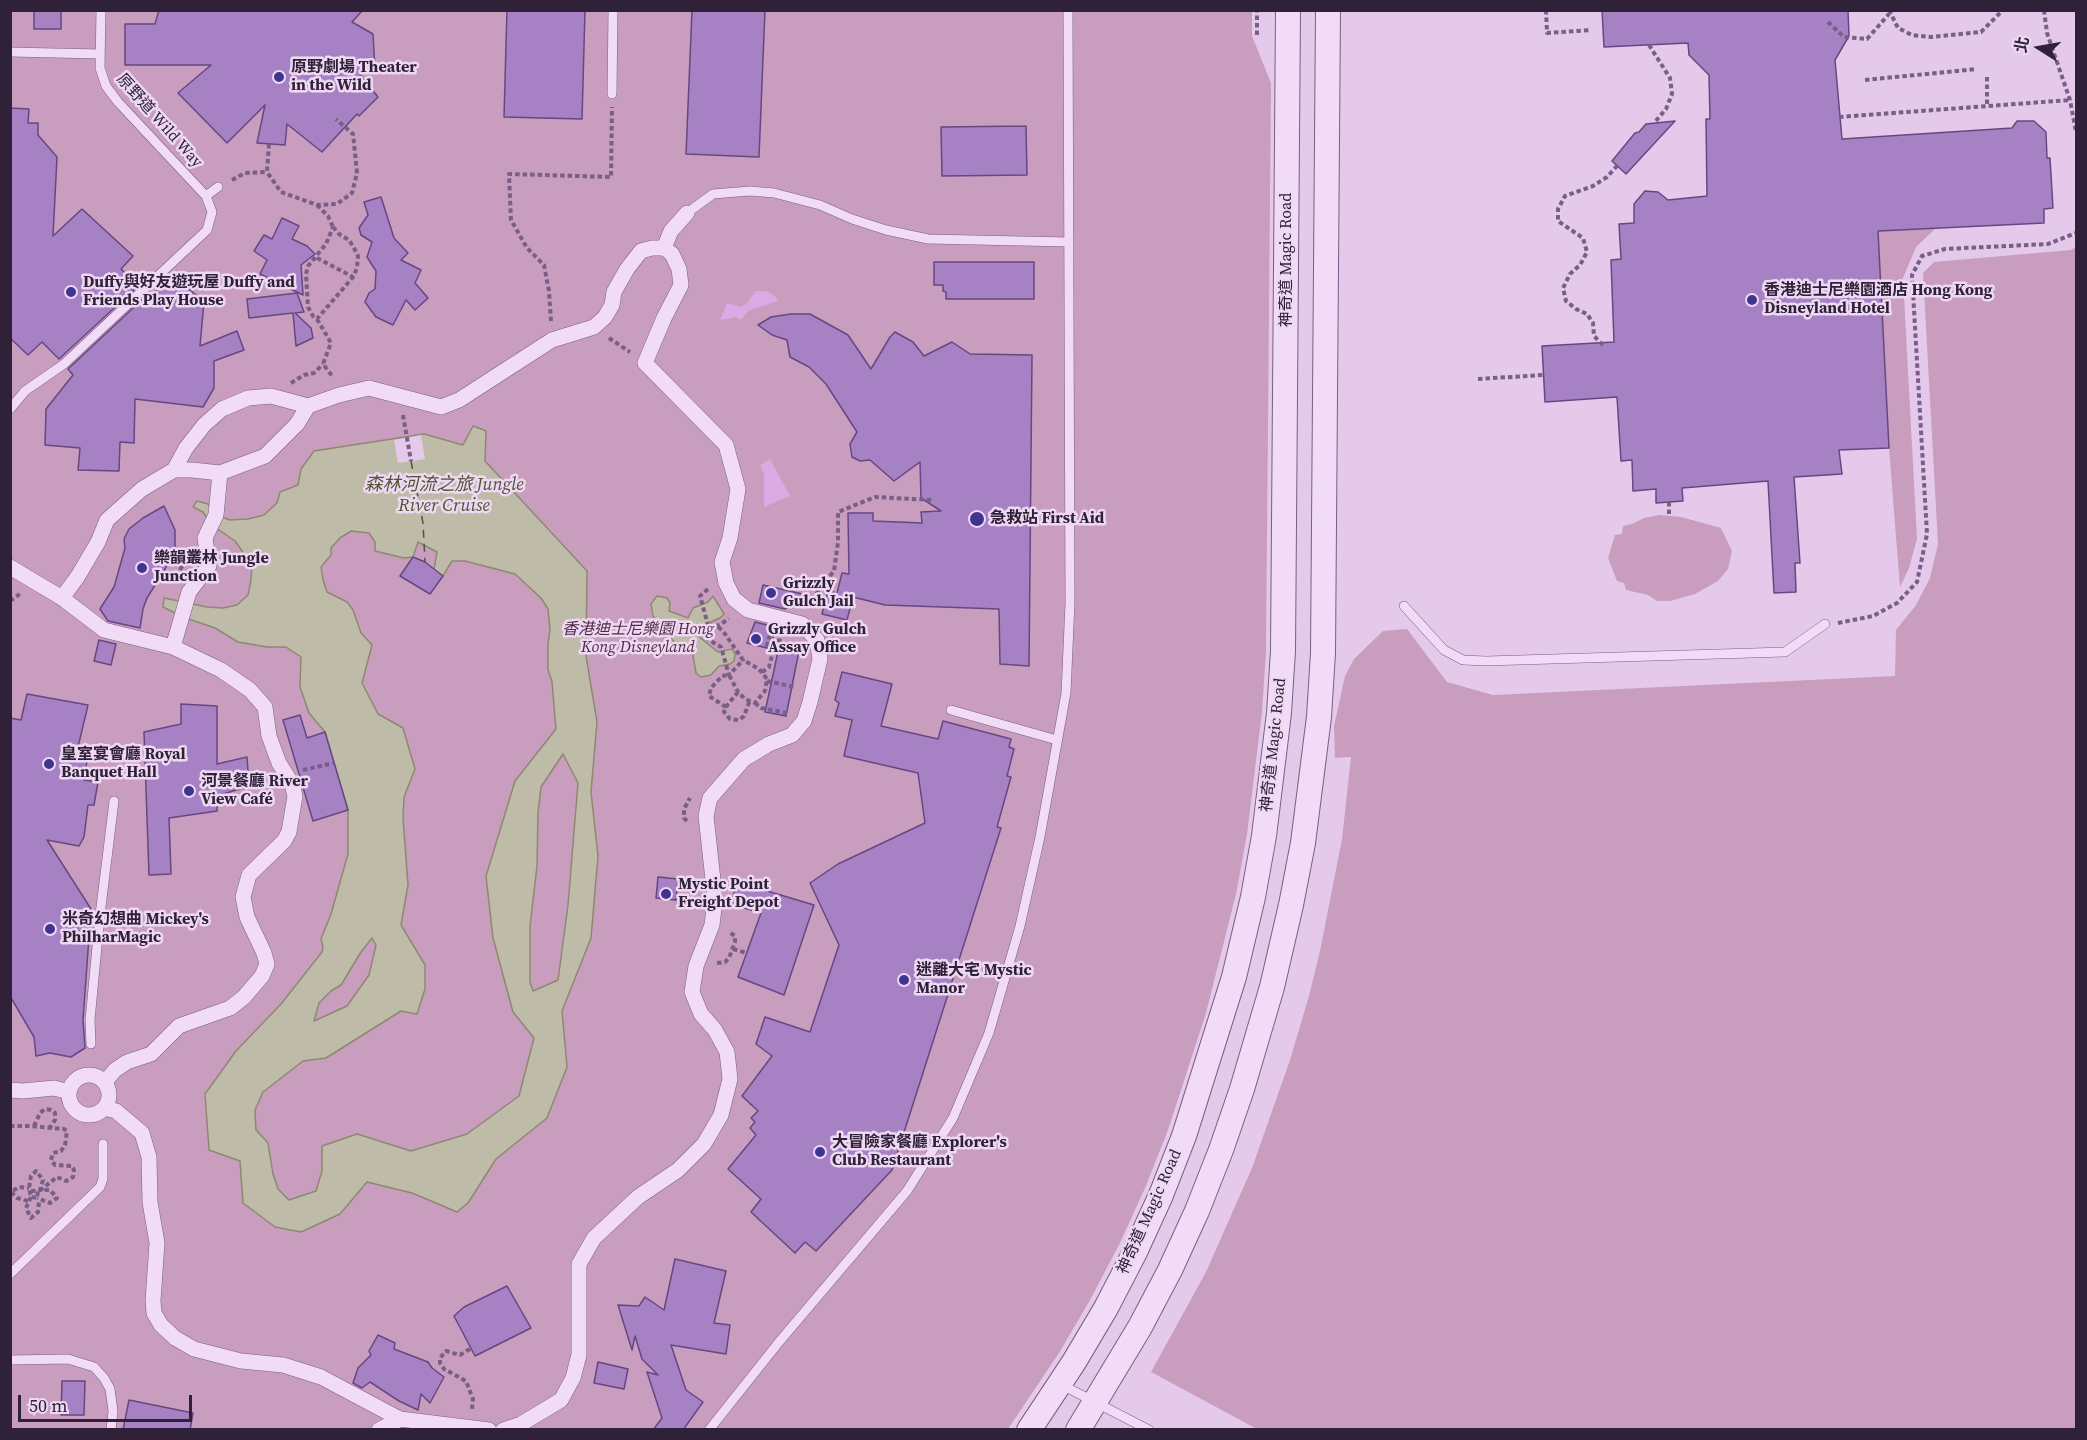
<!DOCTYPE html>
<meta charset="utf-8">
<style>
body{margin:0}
#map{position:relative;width:2087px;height:1440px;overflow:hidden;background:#e5c9eb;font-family:"Source Serif 4","Noto Sans TC",serif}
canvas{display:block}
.frame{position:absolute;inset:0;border:12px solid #2f2137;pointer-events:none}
.north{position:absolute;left:2009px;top:18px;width:60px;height:60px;-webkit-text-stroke:4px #eed8f3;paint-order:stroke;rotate:281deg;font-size:16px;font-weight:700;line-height:24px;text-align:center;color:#2f2137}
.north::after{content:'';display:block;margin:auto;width:21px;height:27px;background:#2f2137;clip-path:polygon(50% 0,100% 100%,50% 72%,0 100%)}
.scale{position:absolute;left:18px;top:1395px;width:174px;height:27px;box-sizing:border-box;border:3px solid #2f2137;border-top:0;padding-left:8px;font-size:18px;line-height:21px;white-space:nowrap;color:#2f2137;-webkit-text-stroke:4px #eed8f3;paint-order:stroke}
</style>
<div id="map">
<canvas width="2087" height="1440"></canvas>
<div class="frame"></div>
<div class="north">北</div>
<div class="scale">50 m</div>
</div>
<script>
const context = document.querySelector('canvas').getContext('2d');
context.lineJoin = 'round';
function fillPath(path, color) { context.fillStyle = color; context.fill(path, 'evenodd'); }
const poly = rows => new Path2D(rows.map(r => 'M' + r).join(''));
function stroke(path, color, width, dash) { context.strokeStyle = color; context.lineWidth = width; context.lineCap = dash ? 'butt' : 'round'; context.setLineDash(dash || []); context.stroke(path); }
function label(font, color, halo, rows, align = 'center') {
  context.font = font + ' "Source Serif 4","Noto Sans TC",serif'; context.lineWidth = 5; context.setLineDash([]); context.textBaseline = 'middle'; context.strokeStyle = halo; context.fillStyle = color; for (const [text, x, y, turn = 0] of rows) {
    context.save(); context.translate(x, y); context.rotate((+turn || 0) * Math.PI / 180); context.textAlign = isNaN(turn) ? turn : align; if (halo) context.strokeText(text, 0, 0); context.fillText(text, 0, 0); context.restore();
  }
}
fillPath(poly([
 [11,11,1252,11,1252,36,1271,83,1266,651,1262,712,1247,834,1236,894,1206,1013,1168,1130,1145,1188,1119,1245,1090,1300,1059,1353,1008,1429,11,1429],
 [1936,228,1916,247,1903,278,1917,539,1909,568,1900,587,1889,448,1878,231],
 [2076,247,2076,1429,1257,1429,1151,1372,1206,1272,1252,1168,1290,1060,1309,996,1320,951,1342,839,1351,757,1335,758,1334,726,1345,676,1354,659,1383,631,1407,629,1447,682,1493,695,1895,676,1896,630,1916,605,1930,578,1938,544,1923,273,1934,262,2071,250],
 [1660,515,1681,517,1721,528,1732,551,1728,569,1718,581,1695,594,1670,601,1657,601,1648,595,1626,590,1624,583,1617,581,1608,558,1615,535,1622,534,1623,526,1632,524,1644,518]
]), '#c89dbe');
fillPath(poly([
 [756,291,766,291,775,296,778,301,748,311,741,320,736,317,720,320,727,303,740,307,746,304],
 [770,459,790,496,764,507,764,473,760,465]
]), '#dba9e4');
const water = poly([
 [473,426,486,431,485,461,587,571,586,656,597,722,591,792,598,856,591,938,562,1011,567,1067,547,1118,496,1159,468,1203,457,1212,412,1193,367,1182,340,1214,301,1232,275,1227,243,1203,240,1161,209,1150,205,1094,236,1051,281,1004,322,952,323,947,321,939,331,914,348,854,348,810,325,732,309,713,300,687,301,657,286,647,267,647,238,642,215,628,183,617,163,607,164,598,207,607,223,608,237,605,248,595,251,580,252,565,235,541,212,525,203,512,193,507,197,501,208,504,216,515,230,520,248,519,264,515,277,503,280,492,298,485,301,469,314,451,424,434,463,445,473,426],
 [351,531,369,533,375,542,375,551,404,558,413,557,418,542,437,552,434,570,443,576,452,561,465,561,515,574,541,598,548,609,550,630,548,644,548,669,552,682,556,729,515,781,486,876,493,938,513,1012,534,1038,519,1096,467,1134,411,1151,357,1134,322,1146,322,1171,316,1191,289,1200,278,1189,273,1174,268,1143,256,1130,255,1110,263,1092,303,1061,326,1058,401,1011,417,1014,425,989,425,965,401,925,408,885,403,818,404,797,415,769,403,728,378,714,362,683,372,645,361,633,353,610,347,602,327,592,323,580,321,567,331,555,331,548,340,538,351,531],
 [563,754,578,783,568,905,558,980,533,991,530,982,530,926,537,866,538,813,541,787,563,754],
 [372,938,376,945,369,975,347,1006,314,1021,319,1003,331,991,341,985,361,952,372,938],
 [657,596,667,598,670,603,669,611,688,618,693,608,708,602,713,596,724,614,720,618,699,627,698,636,718,652,732,649,735,654,734,661,730,664,719,666,711,675,701,677,696,673,692,650,688,645,673,641,668,631,659,629,658,624,653,616,651,604,657,596]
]);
fillPath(water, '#bfbba9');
stroke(water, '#8d8970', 1.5);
fillPath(poly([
 [421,435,425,459,398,463,394,440]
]), '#e5c9eb');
stroke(poly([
 [411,461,423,523,425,562]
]), '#535532', 1.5, [8, 6]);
const building = poly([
 [34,10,61,10,61,29,34,29,34,10],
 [159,10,363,10,352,22,373,34,375,71,359,73,378,97,359,116,357,114,322,152,287,124,285,145,257,143,265,105,227,143,178,93,211,65,125,65,125,24,155,24,159,10],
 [507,10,585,10,582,119,504,117,507,10],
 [692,10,765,10,759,157,686,154,692,10],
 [1602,10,1848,10,1849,36,1835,60,1842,139,2012,128,2017,121,2034,121,2046,132,2047,158,2050,158,2053,208,2044,209,2044,223,1878,231,1889,448,1839,450,1842,474,1794,477,1800,563,1795,563,1796,592,1774,593,1768,481,1682,488,1683,501,1656,503,1656,489,1633,491,1632,460,1621,461,1617,397,1545,402,1542,346,1614,342,1611,260,1621,259,1619,224,1634,223,1634,204,1645,191,1658,192,1668,200,1707,196,1706,119,1710,119,1709,75,1689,55,1688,43,1604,47,1602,10],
 [10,108,29,109,28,123,38,123,38,135,57,157,53,236,82,209,133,256,121,269,138,286,59,359,42,342,28,355,10,338,10,108],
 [1675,121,1626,174,1612,161,1635,133,1639,132,1646,124,1675,121],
 [1026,126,1027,175,942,176,941,127,1026,126],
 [381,197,394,238,408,253,401,260,421,270,415,283,428,298,415,310,406,300,393,325,376,317,365,302,369,293,375,289,376,271,367,257,372,242,361,235,359,228,368,215,364,202,381,197],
 [282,218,299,226,292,239,307,246,315,254,301,265,303,295,260,274,267,260,254,251,264,235,272,239,282,218],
 [934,262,1034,262,1034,299,946,299,946,292,943,291,943,285,934,285,934,262],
 [172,274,204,302,200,346,237,331,244,350,214,361,214,388,203,407,135,399,134,443,120,442,119,471,78,470,80,448,45,445,46,409,73,375,68,369,147,295,150,297,172,274],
 [297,293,304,312,295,313,311,328,313,338,296,346,293,313,249,318,247,299,297,293],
 [791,314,810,314,848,335,871,369,890,337,895,332,913,342,924,356,952,342,970,354,1032,355,1029,666,1000,664,999,609,885,605,853,597,847,620,822,614,828,591,837,593,842,573,849,574,848,513,873,513,873,521,922,523,921,512,941,511,921,498,920,462,894,481,870,460,860,461,852,457,850,444,857,432,826,384,809,367,790,357,787,340,772,335,758,325,771,317,791,314],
 [164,506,175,530,175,548,173,556,147,598,143,609,140,628,108,621,100,609,114,587,125,548,124,539,129,529,143,518,164,506],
 [413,557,425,562,443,576,430,594,400,576,413,557],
 [763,585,807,595,785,609,759,603,763,585],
 [755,622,775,627,771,649,747,643,755,622],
 [99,640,116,644,111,665,94,661,99,640],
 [780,642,800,646,786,716,765,712,780,642],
 [842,672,892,684,881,726,938,739,943,721,1011,739,1009,747,1014,749,1007,776,1011,777,997,827,1001,828,892,1170,816,1251,805,1242,795,1253,751,1212,761,1199,728,1169,756,1135,750,1128,755,1122,751,1118,758,1111,742,1096,772,1056,756,1044,765,1017,810,1032,839,945,810,883,838,864,925,823,918,773,844,756,852,720,835,716,839,703,835,700,842,672],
 [27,694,88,705,78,747,89,748,84,780,98,782,94,805,88,805,84,837,79,846,47,840,91,909,83,1020,85,1048,71,1057,50,1053,36,1056,34,1037,10,996,10,718,21,720,27,694],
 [181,704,217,706,217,764,247,757,249,786,217,796,217,811,169,818,171,874,149,875,144,732,181,724,181,704],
 [300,715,307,738,325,732,348,810,313,821,283,720,300,715],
 [658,877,678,879,676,900,656,898,658,877],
 [737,882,814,905,784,995,738,977,761,913,731,904,737,882],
 [675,1259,726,1271,714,1323,730,1325,726,1354,671,1345,686,1390,703,1402,683,1430,653,1430,662,1418,647,1372,658,1375,642,1359,635,1336,632,1350,618,1305,639,1306,645,1297,664,1310,675,1259],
 [507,1286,531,1328,475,1356,454,1316,464,1307,507,1286],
 [378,1335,395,1343,394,1349,428,1362,432,1368,444,1377,430,1403,421,1394,418,1410,399,1401,370,1382,362,1388,353,1383,358,1368,371,1355,369,1351,378,1335],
 [598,1362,628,1369,624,1389,594,1383,598,1362],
 [62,1381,85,1381,84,1415,61,1415,62,1381],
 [129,1400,193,1413,190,1430,123,1430,129,1400]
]);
fillPath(building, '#a682c5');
stroke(building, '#664782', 1.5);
const service = poly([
 [101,10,100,68,106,86,118,102,206,196,218,187],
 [10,52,100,54],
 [612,94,613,10],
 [687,213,713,194,750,191,774,193,820,205,852,219,886,230,928,239,1069,242],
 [10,409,25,391,64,364,207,230,212,212,206,196],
 [1404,606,1444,650,1463,660,1486,661,1785,652,1825,624],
 [951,710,1057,740],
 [91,1044,90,1020,100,915,114,801],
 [10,1274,100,1187,103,1179,103,1144],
 [10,1360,68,1359,94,1367,104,1378,110,1389,113,1411,111,1430],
 [1060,1384,1149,1430],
 [709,1430,779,1342,907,1191,953,1118,989,1033,1020,926,1040,837,1066,693,1070,603,1068,10]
]);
const pedestrian = poly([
 [664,248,671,231,687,213],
 [174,470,186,448,204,425,222,409,248,398,271,396,308,406,339,395,369,388,441,407,459,400,552,340,594,327,605,317,612,305,614,292,627,269,641,251,652,248,664,248,672,254,679,269,681,285,664,318,645,363,726,445,738,489,730,538,722,562,726,583,734,599,748,610,802,624,817,640,820,659,810,702,804,721,792,735,769,744,744,759,710,798,706,816,714,889,714,908,712,925,696,966,692,992,701,1014,715,1030,727,1052,730,1079,721,1115,704,1144,678,1170,638,1197,594,1238,579,1264,579,1355,573,1378,561,1400,521,1424,503,1430],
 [10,567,62,598],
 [173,647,189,592,209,566,205,538,216,515,220,473],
 '69 1095a20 20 0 1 1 40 0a20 20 0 1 1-40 0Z',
 [105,1082,115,1070,127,1062,151,1054,179,1026,230,1008,244,997,262,976,267,964,264,953,247,917,243,897,249,875,284,841,289,832,295,796,292,784,279,763,269,736,265,707,250,690,221,670,173,647,104,630,62,598,78,576,98,542,107,520,142,489,174,470,192,470,220,473,265,456,297,424,308,406],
 [10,1090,23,1091,54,1088,69,1092],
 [105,1108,116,1111,142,1133,149,1157,150,1202,157,1243,153,1301,154,1313,161,1325,175,1338,194,1349,241,1361,283,1365,321,1377,400,1419,489,1430],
 [379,1430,400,1419]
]);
const tertiary = poly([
 [1029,1430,1074,1362,1106,1308,1135,1252,1161,1195,1184,1136,1234,977,1253,897,1264,836,1279,713,1283,651,1288,10],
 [1078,1430,1140,1327,1170,1270,1197,1211,1221,1150,1242,1089,1272,987,1291,905,1303,843,1319,717,1323,653,1328,10]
]);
stroke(service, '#785f85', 10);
stroke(pedestrian, '#785f85', 16);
stroke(tertiary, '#785f85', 26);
stroke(poly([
 [1546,10,1547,33,1591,30],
 [1889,10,1898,28,1912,35,1930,37,1981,32,2003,10],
 [2044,10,2047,33,2070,100,2076,132],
 [1828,22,1844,37,1867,39,1889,14],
 [1257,35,1257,10],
 [1649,45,1670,78,1672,94,1666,109,1654,123],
 [1987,77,1987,106],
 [1865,80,1977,69],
 [1839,117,2070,100],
 [269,144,267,172,281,192,317,205,337,204,352,193,357,173,353,134,336,119],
 [232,180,245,173,267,172],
 [317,205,328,216,333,227],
 [333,227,339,234,349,240,354,248,358,256,357,268,353,277,317,319,313,316,308,307,306,274,308,266,326,244,333,227],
 [317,258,353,277],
 [317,319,331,343,323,364,333,377],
 [551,321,549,291,544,265,527,248,511,220,509,174,611,177,612,107],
 [609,338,630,352],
 [1603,345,1594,336,1593,323,1587,314,1576,309,1566,301,1563,288,1570,274,1580,265,1587,252,1583,238,1558,221,1558,209,1565,196,1593,186,1607,177,1617,166],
 [1478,379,1543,375],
 [291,383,304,375,314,373,323,364],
 [403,415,411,461],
 [1669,502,1669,516],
 [180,570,189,553],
 [708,589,700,596,708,625,707,639,721,647,729,675,743,660,723,631,717,626],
 [10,601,20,594],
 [809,607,818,591,834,571,838,542,838,512,875,497,932,500],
 [1838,623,1873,616,1897,603,1917,582,1927,534,1912,275,1922,256,1945,249,2048,244,2076,233],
 [708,625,717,626,729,619],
 [770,635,767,645,774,647],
 [762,672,769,667,776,640,783,641],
 [767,681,795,687],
 [738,692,725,708,724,712,730,719,739,720,744,716,750,700],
 [755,703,761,708,787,713],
 [726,707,709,696,711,688,722,676,729,675,738,692,745,699,755,703,765,691,767,679,759,669,743,660],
 [303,770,334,763],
 [687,821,684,818,684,809,690,798],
 [677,889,697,887],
 [733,949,747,953],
 [717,963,725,962,729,958,735,942,735,936,729,932],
 [10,1126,30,1126,64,1129,67,1131,65,1145,61,1151,53,1153,51,1160,55,1165,72,1166,74,1170,73,1177,66,1181,57,1177,38,1192],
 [34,1126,40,1113,45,1109,51,1110,55,1113,55,1120,49,1129],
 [10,1148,10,1163],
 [31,1191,38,1191,37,1198,31,1197,29,1188,31,1176,36,1171,43,1180,40,1190,50,1190,57,1198,50,1203,37,1198],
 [31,1197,26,1208,31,1218,38,1212,39,1201],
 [28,1201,17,1198,11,1192,19,1187,29,1188],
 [470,1349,460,1355,446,1351,440,1358,440,1363,444,1369,466,1381,473,1399,472,1409]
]), '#785f85', 4, [4.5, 3]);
stroke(service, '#f1dbf6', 9);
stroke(pedestrian, '#f1dbf6', 15);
stroke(tertiary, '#f1dbf6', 24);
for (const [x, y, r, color] of [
 [279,77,6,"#3f348f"],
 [71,292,6,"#3f348f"],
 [1752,300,6,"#3f348f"],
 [977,519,8,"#3f348f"],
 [142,568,6,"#3f348f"],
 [771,593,6,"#3f348f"],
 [756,639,6,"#3f348f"],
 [49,764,6,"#3f348f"],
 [189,791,6,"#3f348f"],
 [666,894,6,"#3f348f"],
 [50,929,6,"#3f348f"],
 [904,980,6,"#3f348f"],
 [820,1152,6,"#3f348f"]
]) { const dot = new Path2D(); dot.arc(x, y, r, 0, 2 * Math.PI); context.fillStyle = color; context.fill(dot); stroke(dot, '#eed8f3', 2); }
label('bold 16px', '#2f2137', '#eed8f3', [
 ["原野劇場 Theater",291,68],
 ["in the Wild",291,86],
 ["Duffy與好友遊玩屋 Duffy and",83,283],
 ["Friends Play House",83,301],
 ["香港迪士尼樂園酒店 Hong Kong",1764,291],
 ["Disneyland Hotel",1764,309],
 ["急救站 First Aid",990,519],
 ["樂韻叢林 Jungle",154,559],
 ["Junction",154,577],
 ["Grizzly",783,584],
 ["Gulch Jail",783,602],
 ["Grizzly Gulch",768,630],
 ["Assay Office",768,648],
 ["皇室宴會廳 Royal",61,755],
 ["Banquet Hall",61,773],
 ["河景餐廳 River",201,782],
 ["View Café",201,800],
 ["Mystic Point",678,885],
 ["Freight Depot",678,903],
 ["米奇幻想曲 Mickey's",62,920],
 ["PhilharMagic",62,938],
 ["迷離大宅 Mystic",916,971],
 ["Manor",916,989],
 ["大冒險家餐廳 Explorer's",832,1143],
 ["Club Restaurant",832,1161]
], 'left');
label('16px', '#2f2137', '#eed8f3', [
 ["原野道 Wild Way",159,121,48],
 ["神奇道 Magic Road",1287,260,-90],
 ["神奇道 Magic Road",1274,745,-84],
 ["神奇道 Magic Road",1150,1212,-66]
]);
label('italic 16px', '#522a43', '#eed8f3', [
 ["香港迪士尼樂園 Hong",638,630],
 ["Kong Disneyland",638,648]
]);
label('italic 18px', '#535532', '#eed8f3', [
 ["森林河流之旅 Jungle",444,485],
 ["River Cruise",444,506]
]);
</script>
